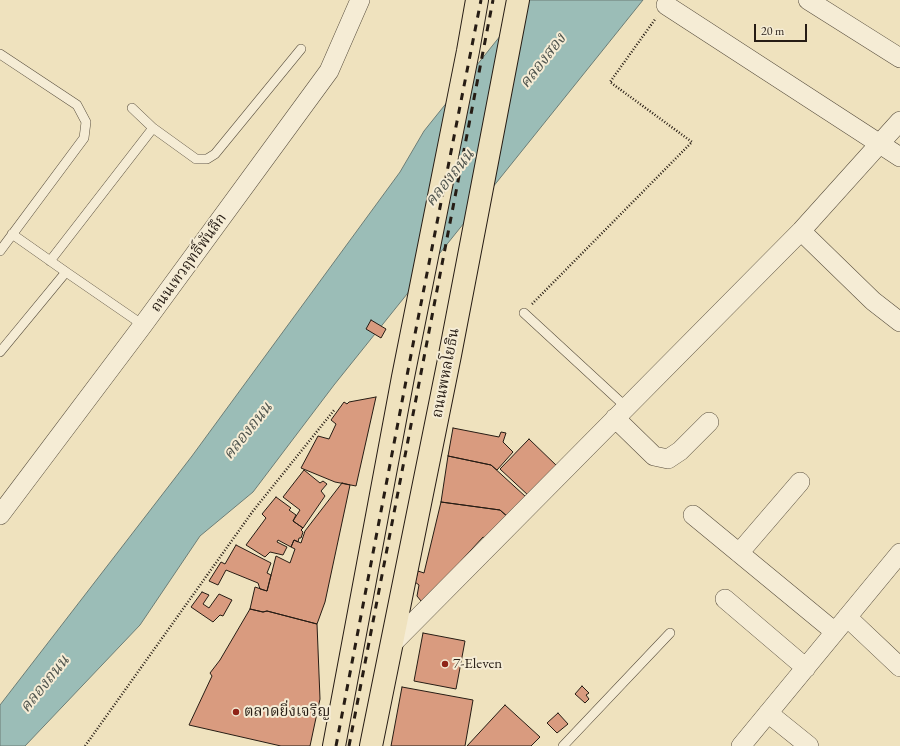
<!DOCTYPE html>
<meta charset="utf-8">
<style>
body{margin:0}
#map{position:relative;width:900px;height:746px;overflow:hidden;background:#efe2be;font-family:"EB Garamond",serif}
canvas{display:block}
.scale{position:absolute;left:754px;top:24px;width:53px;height:18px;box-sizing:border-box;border:2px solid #261c14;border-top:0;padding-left:5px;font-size:12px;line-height:14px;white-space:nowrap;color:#261c14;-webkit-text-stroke:3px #f5ecd5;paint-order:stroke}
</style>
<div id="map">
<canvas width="900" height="746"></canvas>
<div class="scale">20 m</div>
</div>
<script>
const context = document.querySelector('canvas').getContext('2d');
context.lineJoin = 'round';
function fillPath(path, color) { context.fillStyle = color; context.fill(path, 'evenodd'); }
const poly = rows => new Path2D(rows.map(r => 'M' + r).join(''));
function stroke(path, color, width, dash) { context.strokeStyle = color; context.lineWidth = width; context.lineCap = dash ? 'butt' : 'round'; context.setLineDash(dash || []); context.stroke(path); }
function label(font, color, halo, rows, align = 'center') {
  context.font = font + ' "EB Garamond","Noto Serif Thai",serif'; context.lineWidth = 4; context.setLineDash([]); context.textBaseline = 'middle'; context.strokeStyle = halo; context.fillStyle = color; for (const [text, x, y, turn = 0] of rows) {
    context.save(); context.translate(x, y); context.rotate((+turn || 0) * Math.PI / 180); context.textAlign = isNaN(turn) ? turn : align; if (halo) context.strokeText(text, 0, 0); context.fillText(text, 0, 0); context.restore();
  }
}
const water = poly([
 [529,0,643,0,334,385,253,492,200,536,140,625,25,746,0,746,0,705,192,456,400,172,424,131,529,0]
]);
fillPath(water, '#9bbdb7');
stroke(water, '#6c7d76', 1);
const building = poly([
 [371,320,386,329,381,338,366,329,371,320],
 [376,397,356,486,335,482,301,468,318,436,329,439,336,424,331,420,344,402,347,404,349,402,376,397],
 [453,428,499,437,501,432,506,433,503,442,513,452,497,470,491,465,448,456,453,428],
 [529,439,558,467,529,496,500,469,529,439],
 [448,456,491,465,526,497,510,519,500,510,441,502,448,456],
 [304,470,320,483,323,481,327,484,321,491,325,496,303,528,293,521,300,510,283,497,304,470],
 [342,483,350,485,325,602,317,624,267,611,263,612,250,609,255,587,267,591,276,556,290,563,295,549,291,547,294,540,301,543,305,531,342,483],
 [276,497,291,508,289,510,296,515,293,521,303,528,301,530,303,532,301,538,299,538,298,542,294,540,291,547,278,540,277,542,287,547,283,555,270,552,265,557,246,545,266,518,262,514,276,497],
 [441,502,500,510,508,517,490,541,483,537,450,573,421,601,417,596,419,585,415,582,418,571,424,573,441,502],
 [236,545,271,563,267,573,271,575,267,591,260,589,258,583,226,570,218,585,209,581,221,562,225,564,236,545],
 [202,592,209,595,203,604,209,608,219,594,232,600,223,616,220,615,213,622,191,607,202,592],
 [250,609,263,612,267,611,317,624,320,699,310,746,281,746,189,725,212,676,210,673,220,660,250,609],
 [423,633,465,641,456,689,414,681,423,633],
 [582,686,589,693,586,695,589,699,585,703,575,694,582,686],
 [402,687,473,700,465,746,391,746,402,687],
 [505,705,540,737,531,746,467,746,505,705],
 [558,713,568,724,557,733,547,723,558,713]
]);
fillPath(building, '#d99b7f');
stroke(building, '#261c14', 1);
const service = poly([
 [0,54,77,105,86,122,84,138,0,251],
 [132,108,153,128],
 [50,261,153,128,196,159,207,159,215,154,301,49],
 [66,272,143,325],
 [524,313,626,407],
 [0,352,66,272,12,234],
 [563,746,670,633]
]);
const minor = poly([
 [808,0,900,58],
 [666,5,900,157],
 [801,231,873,301,900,322],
 [615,418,654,456,668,459,680,451,709,422],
 [0,515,143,325,329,71,360,0],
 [693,515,835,632],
 [739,553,800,482],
 [725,599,806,668],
 [847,617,900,667],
 [393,643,801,231,900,121],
 [768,713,809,746],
 [741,746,900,553]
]);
const primary = poly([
 [334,746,403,377,468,51,477,0],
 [371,746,450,355,518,0]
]);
stroke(service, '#584e3e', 10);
stroke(minor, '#584e3e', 20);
stroke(primary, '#261c14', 24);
stroke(poly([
 [532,304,692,142,610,82,656,18],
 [85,746,253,511,335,409]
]), '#261c14', 2.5, [1, 2]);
stroke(service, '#f5ecd5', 9);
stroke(minor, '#f5ecd5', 19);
stroke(primary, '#efe2be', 22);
stroke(poly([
 [336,746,415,334,481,0],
 [349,746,493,0]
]), '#261c14', 3, [7, 7]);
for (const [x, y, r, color] of [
 [445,664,4,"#8f2418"],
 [236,712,4,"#8f2418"]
]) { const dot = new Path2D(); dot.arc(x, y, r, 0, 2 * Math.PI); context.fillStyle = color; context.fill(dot); stroke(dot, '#f5ecd5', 1.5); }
label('15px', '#261c14', '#f5ecd5', [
 ["ถนนเทวฤทธิ์พันลึก",189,263,-54],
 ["ถนนพหลโยธิน",446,373,-79]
]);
label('15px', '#261c14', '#f5ecd5', [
 ["7-Eleven",453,664],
 ["ตลาดยิ่งเจริญ",244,712]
], 'left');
label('italic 16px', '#4f544d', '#f5ecd5', [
 ["คลองสอง",543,61,-52],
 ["คลองถนน",450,178,-51],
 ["คลองถนน",248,431,-51],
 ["คลองถนน",45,684,-51]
]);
</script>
